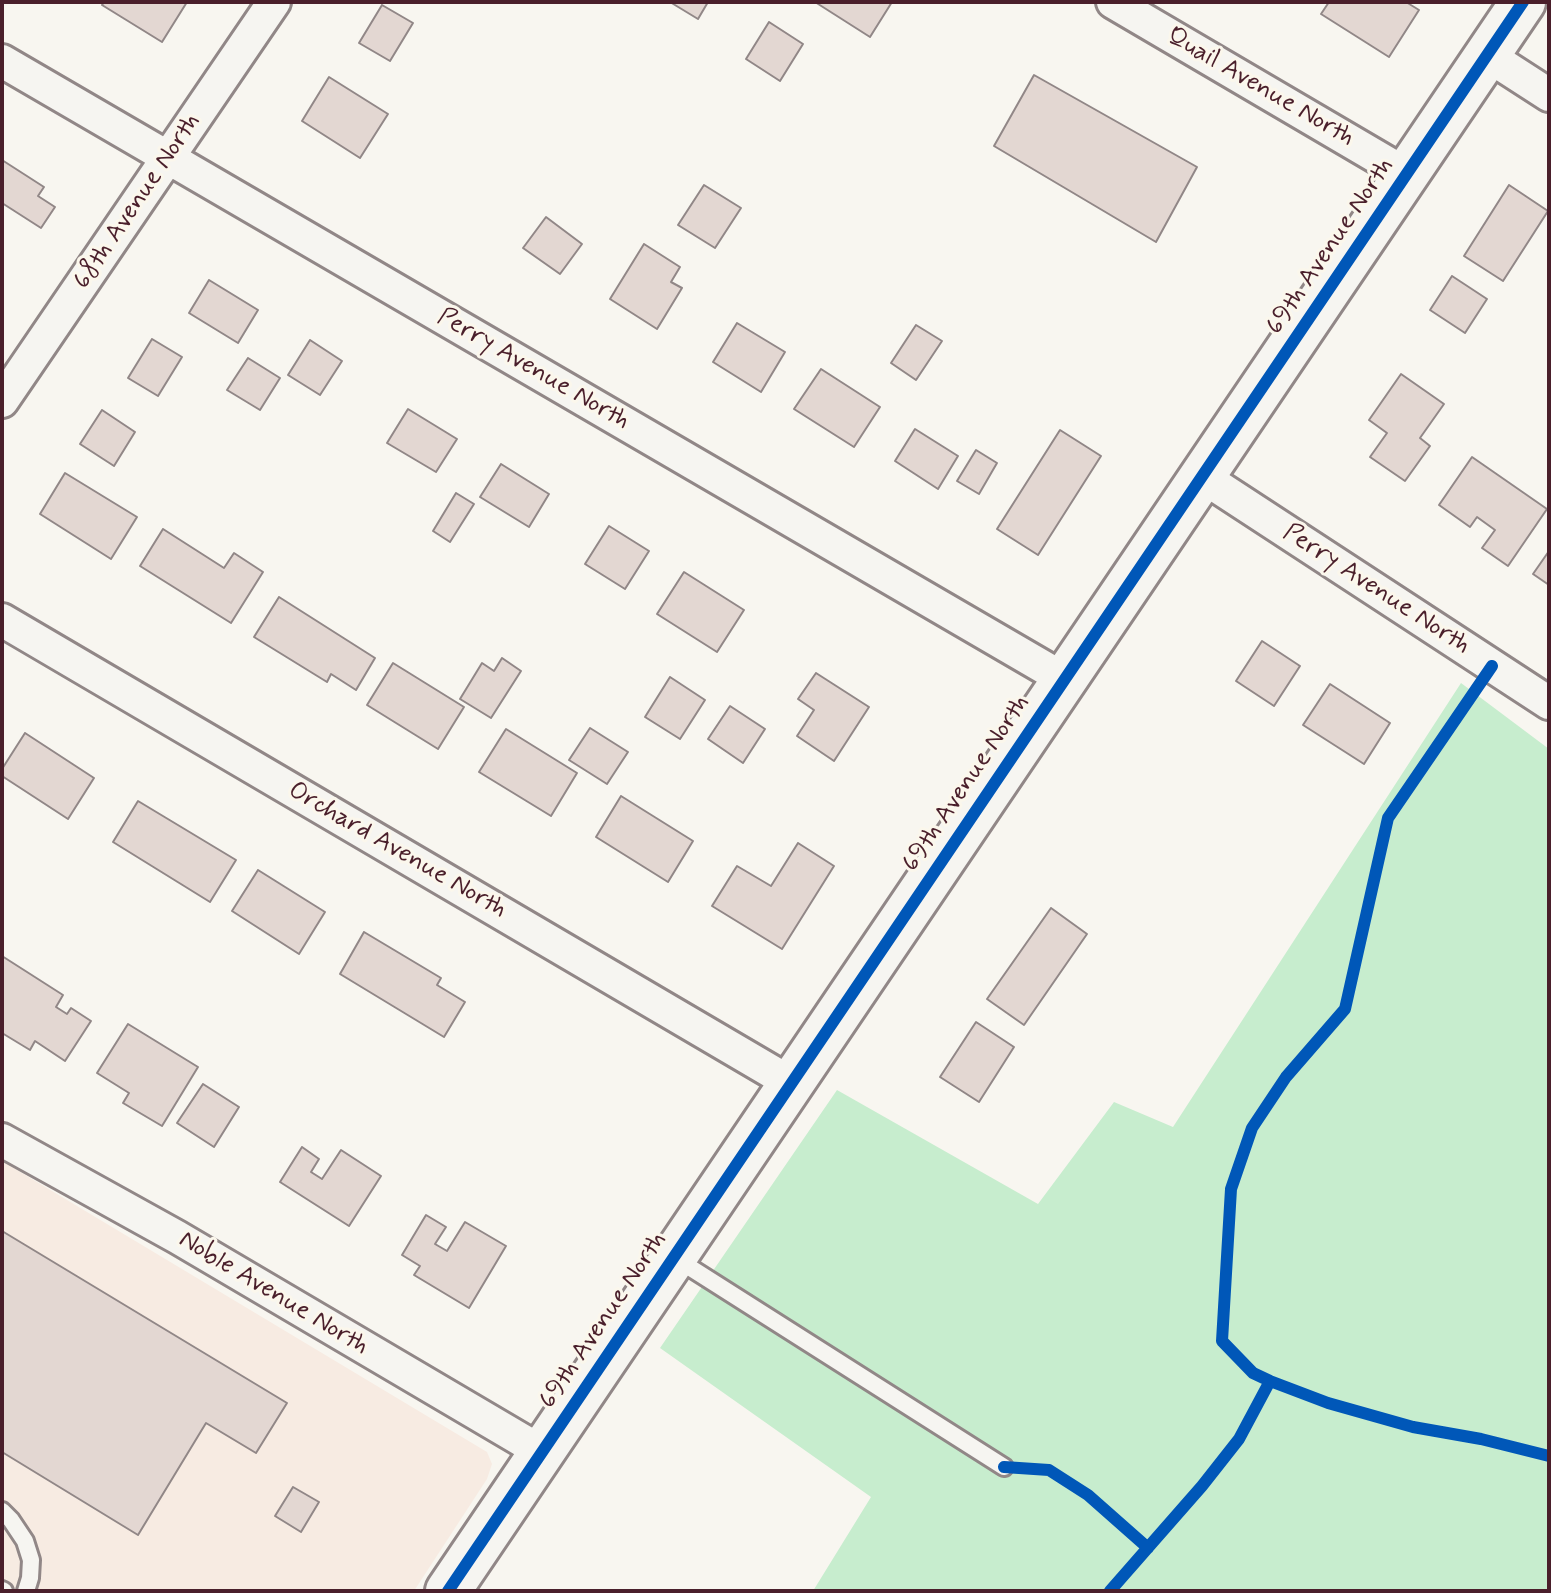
<!DOCTYPE html>
<style>
body{margin:0}
#map{position:relative;width:1551px;height:1593px;overflow:hidden;background:#f8f6f0;font-family:Mynerve,sans-serif}
canvas{display:block}
.frame{position:absolute;inset:0;border:4px solid #4a1f2b;pointer-events:none}
</style>
<div id="map">
<canvas width="1551" height="1593"></canvas>
<div class="frame"></div>
</div>
<script>
const context = document.querySelector('canvas').getContext('2d');
context.lineJoin = 'round';
function fillPath(path, color) { context.fillStyle = color; context.fill(path, 'evenodd'); }
const poly = rows => new Path2D(rows.map(r => 'M' + r).join(''));
function stroke(path, color, width, dash) { context.strokeStyle = color; context.lineWidth = width; context.lineCap = dash ? 'butt' : 'round'; context.setLineDash(dash || []); context.stroke(path); }
function label(font, color, halo, rows, align = 'center') {
  context.font = font + ' Mynerve,sans-serif'; context.lineWidth = 6; context.setLineDash([]); context.textBaseline = 'middle'; context.strokeStyle = halo; context.fillStyle = color; for (const [text, x, y, turn = 0] of rows) {
    context.save(); context.translate(x, y); context.rotate((+turn || 0) * Math.PI / 180); context.textAlign = isNaN(turn) ? turn : align; if (halo) context.strokeText(text, 0, 0); context.fillText(text, 0, 0); context.restore();
  }
}
fillPath(poly([
 [2,1161,487,1452,492,1464,487,1479,414,1591,2,1591]
]), '#f7ebe2');
fillPath(poly([
 [1461,683,1549,749,1549,1591,813,1591,871,1497,660,1348,837,1090,1038,1204,1114,1102,1173,1127]
]), '#c7edce');
const building = poly([
 [104,2,187,2,162,42,102,5,104,2],
 [670,2,708,2,698,19,670,2],
 [815,2,892,2,870,37,815,2],
 [1329,2,1406,2,1419,10,1389,57,1321,14,1329,2],
 [382,5,413,23,390,61,359,43,382,5],
 [769,22,803,44,780,81,746,59,769,22],
 [1034,75,1197,167,1156,242,994,146,1034,75],
 [329,77,388,114,360,158,302,121,329,77],
 [2,160,44,187,38,196,55,207,41,228,2,203,2,160],
 [704,185,741,208,715,248,678,225,704,185],
 [1509,185,1548,211,1503,281,1464,256,1509,185],
 [546,217,582,244,560,274,523,248,546,217],
 [644,244,680,267,671,282,682,288,657,329,610,299,644,244],
 [1452,276,1487,299,1465,333,1430,310,1452,276],
 [209,280,258,310,238,343,189,313,209,280],
 [737,323,785,352,761,392,713,362,737,323],
 [916,325,942,341,916,380,891,363,916,325],
 [152,339,182,357,158,396,128,378,152,339],
 [310,340,342,361,320,395,288,375,310,340],
 [248,358,280,378,260,410,227,390,248,358],
 [821,369,880,407,854,447,794,409,821,369],
 [1401,374,1444,404,1420,438,1430,446,1405,481,1370,457,1387,433,1369,420,1401,374],
 [408,409,457,439,436,472,387,443,408,409],
 [102,410,135,432,114,466,80,444,102,410],
 [915,429,958,456,938,489,895,461,915,429],
 [1060,430,1101,456,1038,555,997,529,1060,430],
 [976,450,997,463,979,494,957,481,976,450],
 [1472,457,1547,509,1508,566,1482,548,1495,530,1477,517,1470,527,1439,505,1472,457],
 [501,464,549,494,529,527,480,497,501,464],
 [65,473,137,517,111,559,40,514,65,473],
 [456,493,474,504,450,542,433,531,456,493],
 [609,526,649,551,625,589,585,564,609,526],
 [163,529,224,568,234,553,263,572,231,623,140,566,163,529],
 [1549,551,1549,585,1533,574,1549,551],
 [684,572,744,610,717,652,657,614,684,572],
 [279,597,375,658,356,690,331,674,327,682,254,637,279,597],
 [1262,641,1300,666,1274,706,1236,681,1262,641],
 [502,658,521,671,491,718,460,699,482,663,494,671,502,658],
 [393,663,464,707,438,749,367,705,393,663],
 [816,673,869,707,834,761,797,736,814,710,798,699,816,673],
 [670,677,705,700,680,739,645,717,670,677],
 [1330,684,1390,723,1364,764,1303,725,1330,684],
 [730,706,765,729,743,763,708,739,730,706],
 [590,728,628,752,607,784,569,760,590,728],
 [506,729,577,773,551,816,479,772,506,729],
 [25,733,94,778,68,819,2,776,2,769,25,733],
 [621,796,693,841,668,882,596,837,621,796],
 [138,801,236,860,210,902,113,842,138,801],
 [798,843,834,866,782,949,712,906,737,866,771,886,798,843],
 [258,870,325,912,299,954,232,911,258,870],
 [1051,908,1087,934,1024,1025,987,999,1051,908],
 [364,932,441,978,437,985,465,1002,444,1037,340,974,364,932],
 [2,956,63,995,56,1007,67,1014,71,1008,91,1021,65,1061,35,1041,30,1050,2,1033,2,956],
 [976,1022,1014,1047,979,1102,940,1077,976,1022],
 [128,1024,198,1067,162,1126,123,1103,129,1093,97,1073,128,1024],
 [203,1084,239,1107,214,1147,177,1123,203,1084],
 [302,1147,319,1159,311,1172,322,1179,341,1150,381,1176,349,1226,280,1182,302,1147],
 [426,1215,446,1227,435,1244,447,1251,465,1222,506,1246,469,1308,414,1275,420,1266,402,1255,426,1215],
 [2,1231,287,1403,256,1453,206,1423,138,1535,2,1452,2,1231],
 [293,1487,319,1502,301,1532,275,1516,293,1487]
]);
fillPath(building, '#e3d7d2');
stroke(building, '#918787', 2);
const lane = poly([
 [675,1258,1004,1467],
 [2,1511,11,1520,25,1541,31,1560,30,1578,26,1591],
 [2,1590,4,1591]
]);
const street = poly([
 [1113,2,1406,174],
 [1487,55,1549,95],
 [2,61,1064,679],
 [2,401,274,2],
 [1203,477,1549,703],
 [2,620,791,1083],
 [2,1140,177,1237,542,1452]
]);
const secondary = poly([
 [448,1591,1523,2]
]);
stroke(lane, '#918787', 22);
stroke(street, '#918787', 38);
stroke(secondary, '#918787', 50);
stroke(lane, '#f6f5f1', 16);
stroke(street, '#f6f5f1', 32);
stroke(secondary, '#f6f5f1', 44);
stroke(poly([
 [1492,666,1388,818,1345,1009,1286,1077,1252,1128,1231,1189,1222,1341,1253,1373,1270,1381,1328,1403,1413,1427,1481,1439,1549,1456],
 [1004,1467,1049,1470,1088,1495,1148,1548],
 [448,1591,1523,2],
 [1110,1591,1202,1486,1239,1439,1270,1381]
]), '#0057b8', 12);
label('26px', '#4a1f2b', '#fbf7ec', [
 ["Quail Avenue North",1260,88,30],
 ["68th Avenue North",138,202,-56],
 ["69th Avenue North",1331,247,-56],
 ["Perry Avenue North",533,370,30],
 ["Perry Avenue North",1376,590,33],
 ["69th Avenue North",967,784,-56],
 ["Orchard Avenue North",397,851,30],
 ["Noble Avenue North",273,1294,31],
 ["69th Avenue North",604,1321,-56]
]);
</script>
